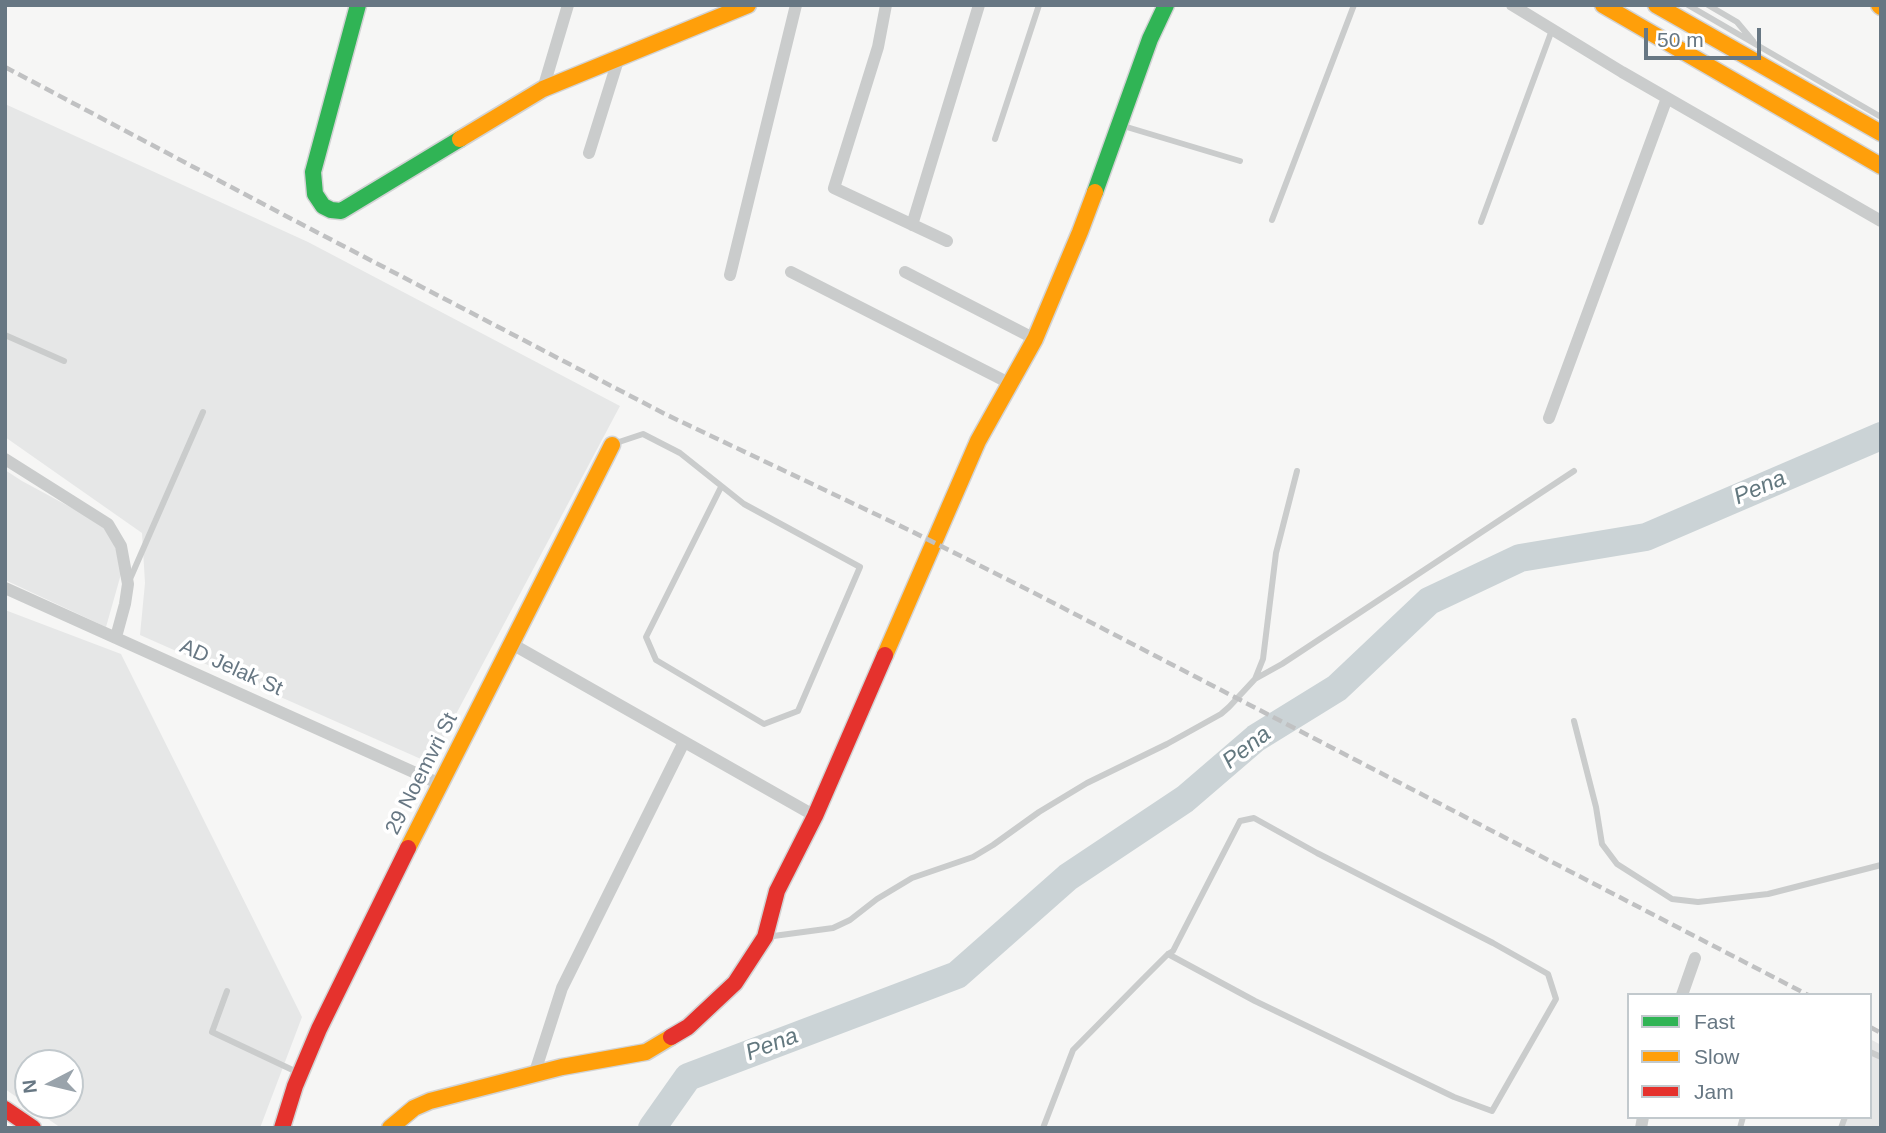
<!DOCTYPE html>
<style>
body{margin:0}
#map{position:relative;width:1886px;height:1133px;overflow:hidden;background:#f6f6f5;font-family:Helvetica,sans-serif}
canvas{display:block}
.frame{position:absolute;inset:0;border:7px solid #677783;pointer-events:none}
.legend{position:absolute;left:1627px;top:993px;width:245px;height:126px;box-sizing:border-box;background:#fff;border:2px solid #c2c9cd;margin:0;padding:9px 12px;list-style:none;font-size:21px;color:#677783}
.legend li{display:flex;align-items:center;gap:14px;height:35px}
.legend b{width:35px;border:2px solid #c2c9cd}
.north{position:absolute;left:14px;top:1049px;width:70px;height:70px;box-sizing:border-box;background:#fff;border:2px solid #c2c9cd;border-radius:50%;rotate:263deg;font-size:19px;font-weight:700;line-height:28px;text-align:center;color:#677783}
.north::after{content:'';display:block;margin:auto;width:24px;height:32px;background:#99a3ab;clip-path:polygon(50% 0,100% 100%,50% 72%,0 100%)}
.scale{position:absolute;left:1644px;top:28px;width:117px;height:32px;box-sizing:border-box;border:4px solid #677783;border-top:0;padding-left:9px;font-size:21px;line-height:24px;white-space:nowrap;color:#677783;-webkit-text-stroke:5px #fff;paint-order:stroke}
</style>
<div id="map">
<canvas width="1886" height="1133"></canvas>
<div class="frame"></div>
<ul class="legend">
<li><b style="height:9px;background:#30b455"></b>Fast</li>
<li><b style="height:9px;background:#ff9f0a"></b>Slow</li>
<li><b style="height:9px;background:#e5322d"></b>Jam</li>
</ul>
<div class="north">N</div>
<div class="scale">50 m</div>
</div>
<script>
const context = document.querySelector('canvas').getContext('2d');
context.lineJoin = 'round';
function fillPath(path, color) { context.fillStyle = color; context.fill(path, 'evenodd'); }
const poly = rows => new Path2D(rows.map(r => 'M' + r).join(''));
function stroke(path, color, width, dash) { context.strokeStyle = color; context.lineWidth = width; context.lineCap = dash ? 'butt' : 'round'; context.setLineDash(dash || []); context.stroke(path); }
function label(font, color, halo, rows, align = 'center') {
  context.font = font + ' Helvetica,sans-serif'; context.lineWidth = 7; context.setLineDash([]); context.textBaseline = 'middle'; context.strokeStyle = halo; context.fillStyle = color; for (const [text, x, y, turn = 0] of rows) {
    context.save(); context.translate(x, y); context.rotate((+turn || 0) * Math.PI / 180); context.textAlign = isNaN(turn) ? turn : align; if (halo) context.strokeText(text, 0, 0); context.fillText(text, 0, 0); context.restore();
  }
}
fillPath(poly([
 [5,104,308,242,620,406,430,763,140,635,145,583,142,533,5,437],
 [5,470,22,481,107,527,123,567,106,627,5,580],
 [5,610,121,654,302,1017,260,1128,61,1128,28,1105,70,1105,70,1063,28,1063,28,1105,5,1089],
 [1870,1039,1881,1045,1881,1128,1843,1128,1846,1117,1870,1117]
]), '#e6e7e7');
stroke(poly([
 [652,1128,688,1077,957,975,1068,877,1185,799,1256,738,1337,688,1429,601,1520,558,1646,537,1881,436]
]), '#cbd3d6', 28);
const fast = poly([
 [358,5,313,172,315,194,323,206,331,210,341,211,460,139],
 [1095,192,1150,39,1166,5]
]);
const slow = poly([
 [1603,5,1881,166],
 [1656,5,1881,133],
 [1879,5,1881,7],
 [460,139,543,89,748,5],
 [885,655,978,441,1035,339,1080,232,1095,192],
 [408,848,612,445],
 [390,1128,414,1108,430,1101,562,1067,646,1052,671,1037]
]);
const jam = poly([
 [671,1037,688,1027,735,983,765,937,777,891,815,816,885,655],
 [5,1109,33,1128],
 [282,1128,295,1086,319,1029,408,848]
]);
stroke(fast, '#d2d3d4', 19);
stroke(slow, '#d2d3d4', 19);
stroke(jam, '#d2d3d4', 19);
stroke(poly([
 [1688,5,1881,117],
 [1708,5,1737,22,1753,41],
 [1120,125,1240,161],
 [995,139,1039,5],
 [1272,220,1354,5],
 [1481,222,1552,30],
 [5,335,64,361],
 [613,444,643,434,680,453,744,504,860,567,798,711,764,724,656,660,646,637,721,487],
 [130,579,203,412],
 [1255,679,1282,664,1574,471],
 [1574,721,1596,807,1602,844,1617,864,1672,899,1698,902,1768,894,1881,865],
 [766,937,833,928,850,920,877,899,912,878,973,857,993,845,1039,812,1087,783,1167,744,1221,714,1229,707,1255,679,1263,659,1276,553,1297,471],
 [227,991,212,1032,299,1073],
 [1870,1052,1881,1057],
 [1043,1128,1073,1050,1142,980,1168,954,1173,951,1240,821,1254,818,1317,853,1493,943,1548,974,1556,999,1492,1111,1454,1097,1255,1001,1168,954],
 [1740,1128,1743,1117],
 [1841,1128,1845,1117]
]), '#cacccc', 6);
stroke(poly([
 [886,5,878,47,834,188,947,241],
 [1512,5,1622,72,1881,221],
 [543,89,568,5],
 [589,153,619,57],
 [912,225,979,5],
 [791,272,1009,383],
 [905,272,1035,339],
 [730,275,796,5],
 [1549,418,1667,98],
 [5,459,108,524,121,546,128,584,125,604,116,637],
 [5,588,440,784],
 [512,644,815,816],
 [1682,995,1695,958],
 [534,1075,562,988,684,742],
 [1641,1128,1643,1117]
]), '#cacccc', 12);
stroke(fast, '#30b455', 16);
stroke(slow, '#ff9f0a', 16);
stroke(jam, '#e5322d', 16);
stroke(poly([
 [5,67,284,215,665,414,911,531,1042,597,1808,995],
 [1870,1027,1881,1033]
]), '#c0c1c2', 4.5, [10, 5]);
label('21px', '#677783', '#fff', [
 ["AD Jelak St",231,668,24],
 ["29 Noemvri St",422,774,-63]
]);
label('italic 23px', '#63787f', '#fff', [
 ["Pena",1760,488,-23],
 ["Pena",1247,748,-38],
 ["Pena",772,1045,-21]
]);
</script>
